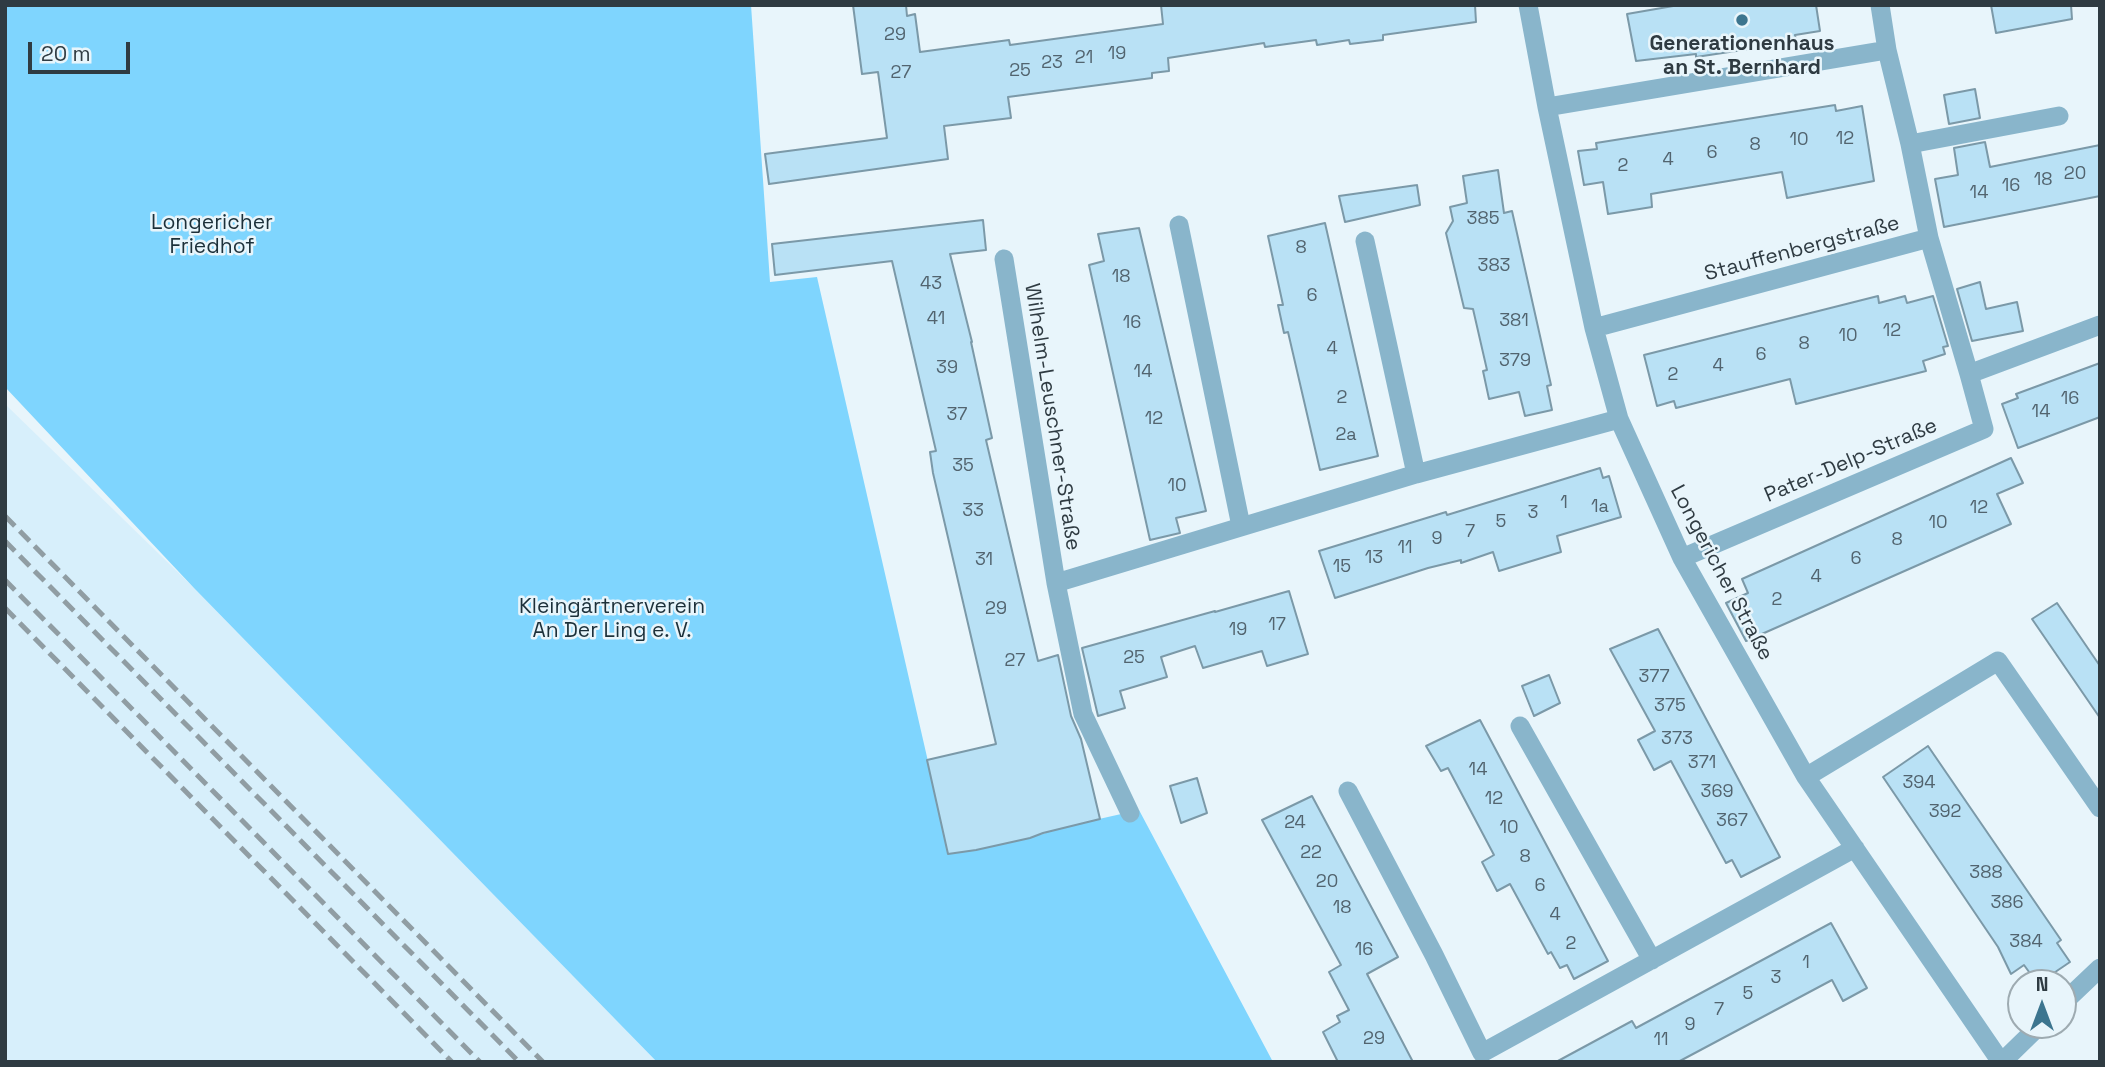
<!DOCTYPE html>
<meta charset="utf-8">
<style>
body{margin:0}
#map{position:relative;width:2105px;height:1067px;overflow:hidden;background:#e8f5fb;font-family:"Space Grotesk",sans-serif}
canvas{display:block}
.frame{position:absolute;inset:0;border:7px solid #2f3b42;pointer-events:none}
.north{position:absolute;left:2007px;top:969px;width:70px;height:70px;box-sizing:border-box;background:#e8f5fb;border:2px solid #9eabb1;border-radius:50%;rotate:0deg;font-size:19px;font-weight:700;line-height:28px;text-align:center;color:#2f3b42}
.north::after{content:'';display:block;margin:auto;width:24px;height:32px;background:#3c758f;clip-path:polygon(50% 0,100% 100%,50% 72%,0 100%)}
.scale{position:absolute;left:28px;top:42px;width:102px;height:32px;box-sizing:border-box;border:4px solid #2f3b42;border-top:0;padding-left:9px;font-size:21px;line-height:24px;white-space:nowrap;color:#2f3b42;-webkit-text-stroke:5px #e8f5fb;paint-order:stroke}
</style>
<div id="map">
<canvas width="2105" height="1067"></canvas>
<div class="frame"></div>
<div class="north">N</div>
<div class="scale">20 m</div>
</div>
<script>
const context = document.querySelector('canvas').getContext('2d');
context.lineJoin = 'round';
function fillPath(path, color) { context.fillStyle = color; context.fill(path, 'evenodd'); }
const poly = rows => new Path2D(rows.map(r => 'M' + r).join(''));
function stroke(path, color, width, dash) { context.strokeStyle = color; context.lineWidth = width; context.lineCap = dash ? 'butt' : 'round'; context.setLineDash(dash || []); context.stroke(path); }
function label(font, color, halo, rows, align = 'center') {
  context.font = font + ' "Space Grotesk",sans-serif'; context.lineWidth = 5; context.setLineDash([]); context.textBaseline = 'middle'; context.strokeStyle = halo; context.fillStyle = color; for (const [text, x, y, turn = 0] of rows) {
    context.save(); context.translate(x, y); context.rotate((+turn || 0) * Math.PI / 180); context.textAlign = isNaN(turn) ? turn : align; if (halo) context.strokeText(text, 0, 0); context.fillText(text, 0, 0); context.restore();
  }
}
fillPath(poly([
 [5,404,194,588,657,1062,5,1062]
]), '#d7effb');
fillPath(poly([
 [5,5,751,5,770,282,817,277,949,853,1043,834,1059,828,1139,810,1273,1062,657,1062,194,588,5,387]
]), '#7fd5fe');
const building = poly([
 [853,5,906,5,907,16,915,14,920,52,1009,40,1010,45,1163,24,1161,5,1475,5,1476,22,1383,35,1383,40,1350,44,1349,40,1317,45,1316,40,1265,47,1264,43,1168,58,1169,71,1152,73,1152,78,1008,97,1011,118,944,126,948,159,769,184,765,154,887,138,878,72,862,74,853,5],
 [1679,5,1816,5,1820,31,1795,35,1796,42,1696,57,1696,54,1636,61,1627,14,1679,5],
 [1991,5,2071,5,2072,19,1996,33,1991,5],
 [1975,89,1980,118,1949,124,1944,95,1975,89],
 [1835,105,1836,111,1862,106,1874,181,1787,198,1782,172,1651,194,1652,207,1608,214,1603,182,1584,185,1578,151,1597,149,1596,143,1835,105],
 [1985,142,1990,167,2100,145,2100,196,1944,227,1935,179,1958,175,1954,148,1985,142],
 [1498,170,1504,213,1512,211,1551,385,1547,386,1552,410,1525,416,1519,392,1489,399,1483,371,1487,370,1473,309,1464,308,1446,233,1453,221,1450,207,1467,203,1463,176,1498,170],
 [1417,185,1420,205,1345,222,1339,196,1417,185],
 [983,220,986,250,950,254,972,342,971,342,992,438,986,440,1038,661,1058,655,1071,716,1081,739,1100,819,1043,833,1030,838,976,850,948,854,927,760,996,744,933,473,930,452,936,451,892,261,775,275,772,244,983,220],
 [1325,223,1378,456,1320,470,1288,332,1284,333,1278,305,1283,305,1268,236,1325,223],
 [1139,228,1206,511,1176,518,1180,533,1150,540,1089,265,1104,261,1098,234,1139,228],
 [1980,282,1986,309,2017,302,2023,331,1972,341,1957,289,1980,282],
 [1878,296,1879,303,1905,296,1907,303,1933,296,1948,346,1943,347,1945,354,1923,361,1926,371,1796,404,1790,379,1676,408,1674,401,1657,406,1644,355,1878,296],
 [2100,363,2100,417,2018,448,2002,404,2018,398,2016,394,2100,363],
 [2011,458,2023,483,1997,494,2011,524,1746,641,1726,603,1748,593,1742,579,2011,458],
 [1600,468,1603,478,1609,476,1621,517,1557,536,1561,552,1499,571,1493,552,1461,563,1461,560,1428,568,1335,598,1319,551,1446,512,1447,515,1600,468],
 [1289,591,1308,654,1267,666,1262,651,1203,668,1195,646,1161,657,1167,677,1120,691,1125,708,1098,716,1082,648,1215,611,1215,612,1289,591],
 [2057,603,2100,666,2100,718,2032,619,2057,603],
 [1658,629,1780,857,1741,877,1732,860,1726,863,1671,761,1654,770,1638,740,1655,731,1610,649,1658,629],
 [1549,675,1560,703,1534,716,1522,686,1549,675],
 [1480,720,1608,961,1574,979,1567,965,1560,968,1551,952,1548,954,1510,884,1497,891,1482,862,1494,855,1448,768,1441,771,1426,746,1480,720],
 [1928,746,2061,940,2057,943,2070,962,2039,983,2037,983,2024,965,2011,974,1998,947,1883,777,1928,746],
 [1197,778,1207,813,1181,823,1170,786,1197,778],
 [1312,796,1398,957,1367,974,1413,1062,1338,1062,1323,1032,1340,1022,1337,1016,1349,1010,1329,972,1341,965,1262,820,1312,796],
 [1831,923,1867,988,1843,1001,1832,980,1678,1062,1556,1062,1632,1021,1636,1028,1831,923]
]);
fillPath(building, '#b9e1f5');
stroke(building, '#7b99a8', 2);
stroke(poly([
 [1528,5,1547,107,1594,328,1619,419,1682,558,1806,777,2001,1062],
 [1887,50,1910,144],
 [1547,107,1887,50,1880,5],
 [1179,225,1241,526],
 [1929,238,1969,374],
 [1365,241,1416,474],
 [1004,259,1056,583,1083,714,1130,813],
 [1594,328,1929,238,1910,144,2059,116],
 [1682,558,1984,429,1969,374,2100,325],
 [1056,583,1416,474,1619,419],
 [1520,726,1652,960],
 [1806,777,1998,661,2100,808],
 [1348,791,1434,955,1482,1053,1855,848],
 [2063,1003,2100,968],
 [2002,1062,2040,1025]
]), '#89b5cb', 19);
stroke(poly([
 [5,516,543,1062],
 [5,541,519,1062],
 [5,580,480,1062],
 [5,608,452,1062]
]), '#909da3', 5, [14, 7]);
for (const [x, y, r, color] of [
 [1742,20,7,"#3c758f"]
]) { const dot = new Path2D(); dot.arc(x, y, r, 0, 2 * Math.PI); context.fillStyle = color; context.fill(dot); stroke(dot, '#e8f5fb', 2.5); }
label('18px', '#52646f', null, [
 ["29",895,35],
 ["19",1117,54],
 ["21",1084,58],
 ["23",1052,63],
 ["25",1020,71],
 ["27",901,73],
 ["12",1845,139],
 ["10",1799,140],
 ["8",1755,145],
 ["6",1712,153],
 ["4",1668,160],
 ["2",1623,166],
 ["20",2075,174],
 ["18",2043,180],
 ["16",2011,186],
 ["14",1979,193],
 ["385",1483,219],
 ["8",1301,248],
 ["383",1494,266],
 ["18",1121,277],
 ["43",931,284],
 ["6",1312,296],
 ["41",936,319],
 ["381",1514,321],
 ["16",1132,323],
 ["12",1892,331],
 ["10",1848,336],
 ["8",1804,344],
 ["4",1332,349],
 ["6",1761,355],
 ["379",1515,361],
 ["4",1718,366],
 ["39",947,368],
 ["14",1143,372],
 ["2",1673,375],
 ["2",1342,398],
 ["16",2070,399],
 ["14",2041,412],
 ["37",957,415],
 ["12",1154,419],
 ["2a",1346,435],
 ["35",963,466],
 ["10",1177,486],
 ["1",1564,503],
 ["1a",1600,507],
 ["12",1979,508],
 ["33",973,511],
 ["3",1533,513],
 ["5",1501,522],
 ["10",1938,523],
 ["7",1470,532],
 ["9",1437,539],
 ["8",1897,540],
 ["11",1405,548],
 ["13",1374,558],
 ["6",1856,559],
 ["31",984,560],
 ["15",1342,567],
 ["4",1816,577],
 ["2",1777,600],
 ["29",996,609],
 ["17",1277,625],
 ["19",1238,630],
 ["25",1134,658],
 ["27",1015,661],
 ["377",1654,677],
 ["375",1670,706],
 ["373",1677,739],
 ["371",1702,763],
 ["14",1478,770],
 ["394",1919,783],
 ["369",1717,792],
 ["12",1494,799],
 ["392",1945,812],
 ["367",1732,821],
 ["24",1295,823],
 ["10",1509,828],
 ["22",1311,853],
 ["8",1525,857],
 ["388",1986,873],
 ["20",1327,882],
 ["6",1540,886],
 ["386",2007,903],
 ["18",1342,908],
 ["4",1555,915],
 ["384",2026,942],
 ["2",1571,944],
 ["16",1364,950],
 ["1",1806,963],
 ["3",1776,978],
 ["5",1748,994],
 ["7",1719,1010],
 ["9",1690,1025],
 ["29",1374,1039],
 ["11",1661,1040]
]);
label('bold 21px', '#2f3b42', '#e8f5fb', [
 ["Generationenhaus",1742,44],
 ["an St. Bernhard",1742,68]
]);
label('21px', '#1c303a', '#e8f5fb', [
 ["Longericher",212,223],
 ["Friedhof",212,247],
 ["Kleingärtnerverein",612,607],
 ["An Der Ling e. V.",612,631]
]);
label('21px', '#2f3b42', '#e8f5fb', [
 ["Stauffenbergstraße",1802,249,-15],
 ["Wilhelm-Leuschner-Straße",1052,417,81],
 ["Pater-Delp-Straße",1851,461,-23],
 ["Longericher Straße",1721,573,62]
]);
</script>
